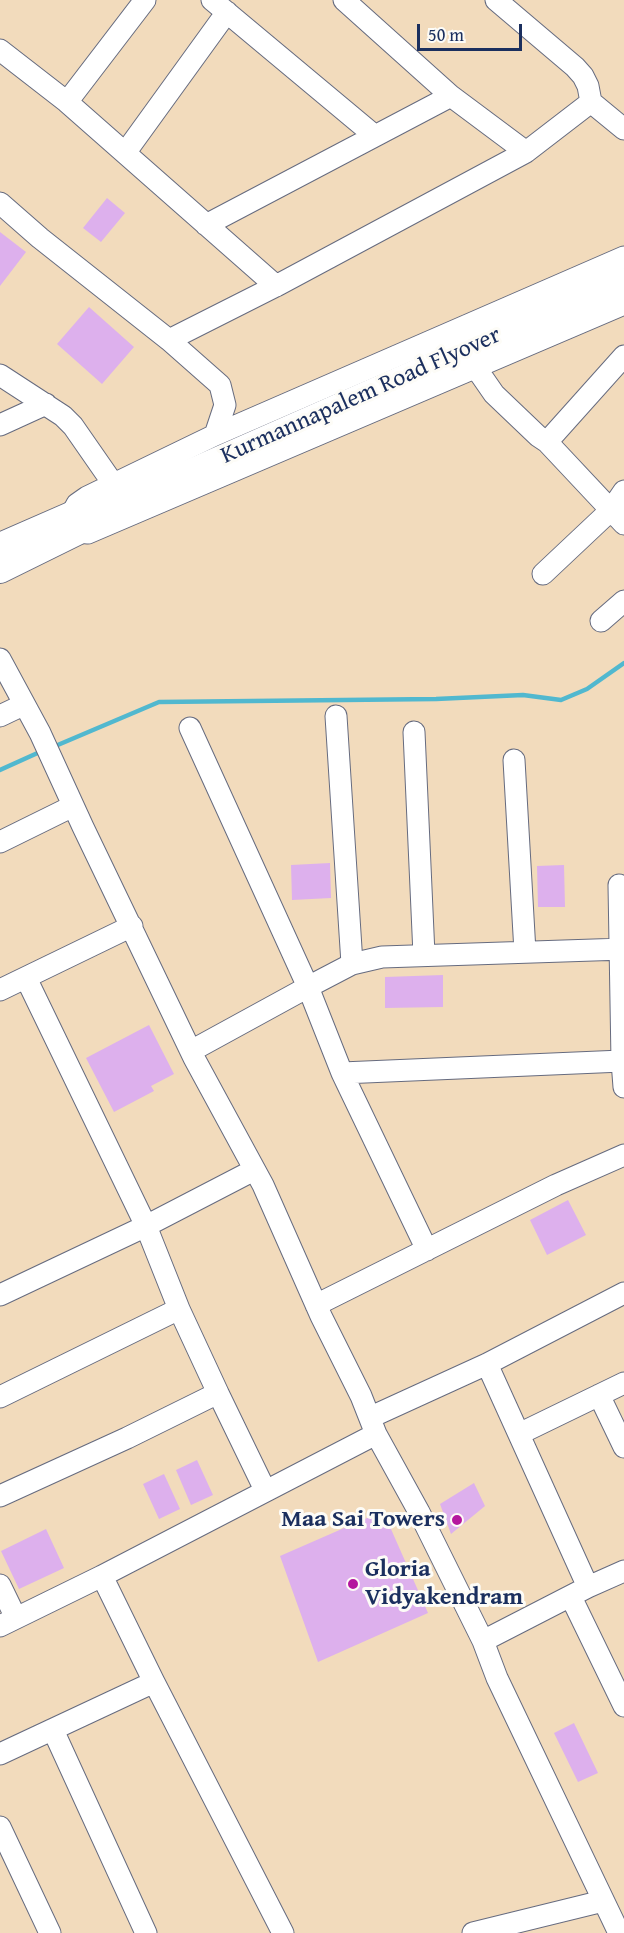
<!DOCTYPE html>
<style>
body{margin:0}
#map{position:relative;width:624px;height:1933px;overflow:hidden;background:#f2dbbc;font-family:"Gentium Book Plus",serif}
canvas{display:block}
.scale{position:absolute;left:417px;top:24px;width:105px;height:27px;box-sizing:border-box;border:3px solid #1b2f5e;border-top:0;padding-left:8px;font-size:18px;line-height:21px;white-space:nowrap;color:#1b2f5e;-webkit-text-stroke:4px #fdfcf7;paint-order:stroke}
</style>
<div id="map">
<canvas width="624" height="1933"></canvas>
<div class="scale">50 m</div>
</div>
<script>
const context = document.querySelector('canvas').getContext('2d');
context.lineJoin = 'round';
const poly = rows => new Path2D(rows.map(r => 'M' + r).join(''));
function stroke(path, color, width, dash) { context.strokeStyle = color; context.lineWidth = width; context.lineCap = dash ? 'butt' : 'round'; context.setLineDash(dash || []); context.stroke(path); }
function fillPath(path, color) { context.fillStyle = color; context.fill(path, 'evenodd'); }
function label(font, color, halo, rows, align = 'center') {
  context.font = font + ' "Gentium Book Plus",serif'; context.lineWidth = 6; context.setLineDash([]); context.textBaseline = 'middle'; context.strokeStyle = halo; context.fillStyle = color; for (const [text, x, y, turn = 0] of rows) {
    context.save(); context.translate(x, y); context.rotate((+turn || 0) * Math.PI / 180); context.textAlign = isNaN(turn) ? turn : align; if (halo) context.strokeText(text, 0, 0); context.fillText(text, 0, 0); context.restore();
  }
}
stroke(poly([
 [53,747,159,702,436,699,523,695,561,700,587,689,624,663],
 [0,770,42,751]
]), '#51b8cf', 4.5);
fillPath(poly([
 [107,198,125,213,101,242,83,228],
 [0,232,26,252,0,286],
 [89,307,134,347,102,384,57,344],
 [330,863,331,898,292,900,291,865],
 [564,865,565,907,538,907,537,866],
 [443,975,443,1007,385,1008,385,977],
 [149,1025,174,1074,151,1086,154,1091,114,1112,86,1058],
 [568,1200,586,1235,547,1255,530,1220],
 [197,1460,213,1495,191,1505,176,1470],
 [164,1474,180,1509,159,1519,143,1484],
 [474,1483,485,1506,451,1534,440,1504],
 [383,1511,428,1613,318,1662,280,1556],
 [46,1529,64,1568,19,1589,1,1551],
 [574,1723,598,1773,578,1782,554,1733]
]), '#ddb0ed');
const minor = poly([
 [212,0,375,136],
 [496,0,575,67,583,76,588,86,591,102],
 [0,50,67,102,145,0],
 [67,102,276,286],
 [526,152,591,102,624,129],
 [125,153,227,12],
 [0,203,40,238,169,340,220,385,225,405,215,435,87,497,77,504,71,515,77,532,88,533,624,304],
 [206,225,451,96,344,0],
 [169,340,276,286,526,152,451,96],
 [476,368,494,394,538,436,547,442,624,356],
 [0,375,63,416,73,426,114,485],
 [0,425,46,404],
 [215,435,624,257],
 [547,442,624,524],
 [543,574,611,510,624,491],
 [601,621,624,601],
 [0,659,40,733,83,827,194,1058,263,1185,321,1316,361,1396,376,1434,419,1512,483,1641,497,1678,619,1933],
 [0,716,23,705],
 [336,716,352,964],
 [190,728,308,987,352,964,382,957,624,949],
 [414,732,424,955],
 [514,760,525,952],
 [0,842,73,806],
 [0,990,132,926],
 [191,1051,308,987,342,1073,427,1250],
 [622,1061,624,1087],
 [342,1073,622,1061,619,885],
 [0,1295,146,1226,254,1170],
 [316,1305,556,1185,624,1155],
 [218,1393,265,1490],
 [599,1395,624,1447],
 [0,1397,179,1309,146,1226,26,978],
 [371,1417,487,1364,624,1293],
 [519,1434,624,1383],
 [0,1496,127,1438,218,1393,179,1309],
 [102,1576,376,1434],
 [0,1585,16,1618],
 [588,1587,624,1571],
 [571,1597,624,1706],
 [0,1626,102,1576,154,1682],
 [483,1641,588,1587,487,1364],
 [53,1730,146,1933],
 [0,1754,154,1682,283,1933],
 [0,1827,50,1933],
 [473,1933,603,1901]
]);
const major = poly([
 [0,546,71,515,97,513],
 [0,570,77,532,98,513,624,281]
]);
stroke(minor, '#666b7f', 23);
stroke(major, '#666b7f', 28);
stroke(minor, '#fff', 21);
stroke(major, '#fff', 26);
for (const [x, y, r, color] of [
 [457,1520,6,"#b5179e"],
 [353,1584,6,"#b5179e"]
]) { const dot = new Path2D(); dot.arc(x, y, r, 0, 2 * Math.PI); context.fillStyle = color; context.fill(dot); stroke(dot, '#fdfcf7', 2); }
label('24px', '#1b2f5e', '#fdfcf7', [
 ["Kurmannapalem Road Flyover",361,396,-24]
]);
label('bold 24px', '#1b2f5e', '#fdfcf7', [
 ["Maa Sai Towers",445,1520],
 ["Gloria",365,1570,"left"],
 ["Vidyakendram",365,1598,"left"]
], 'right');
</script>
